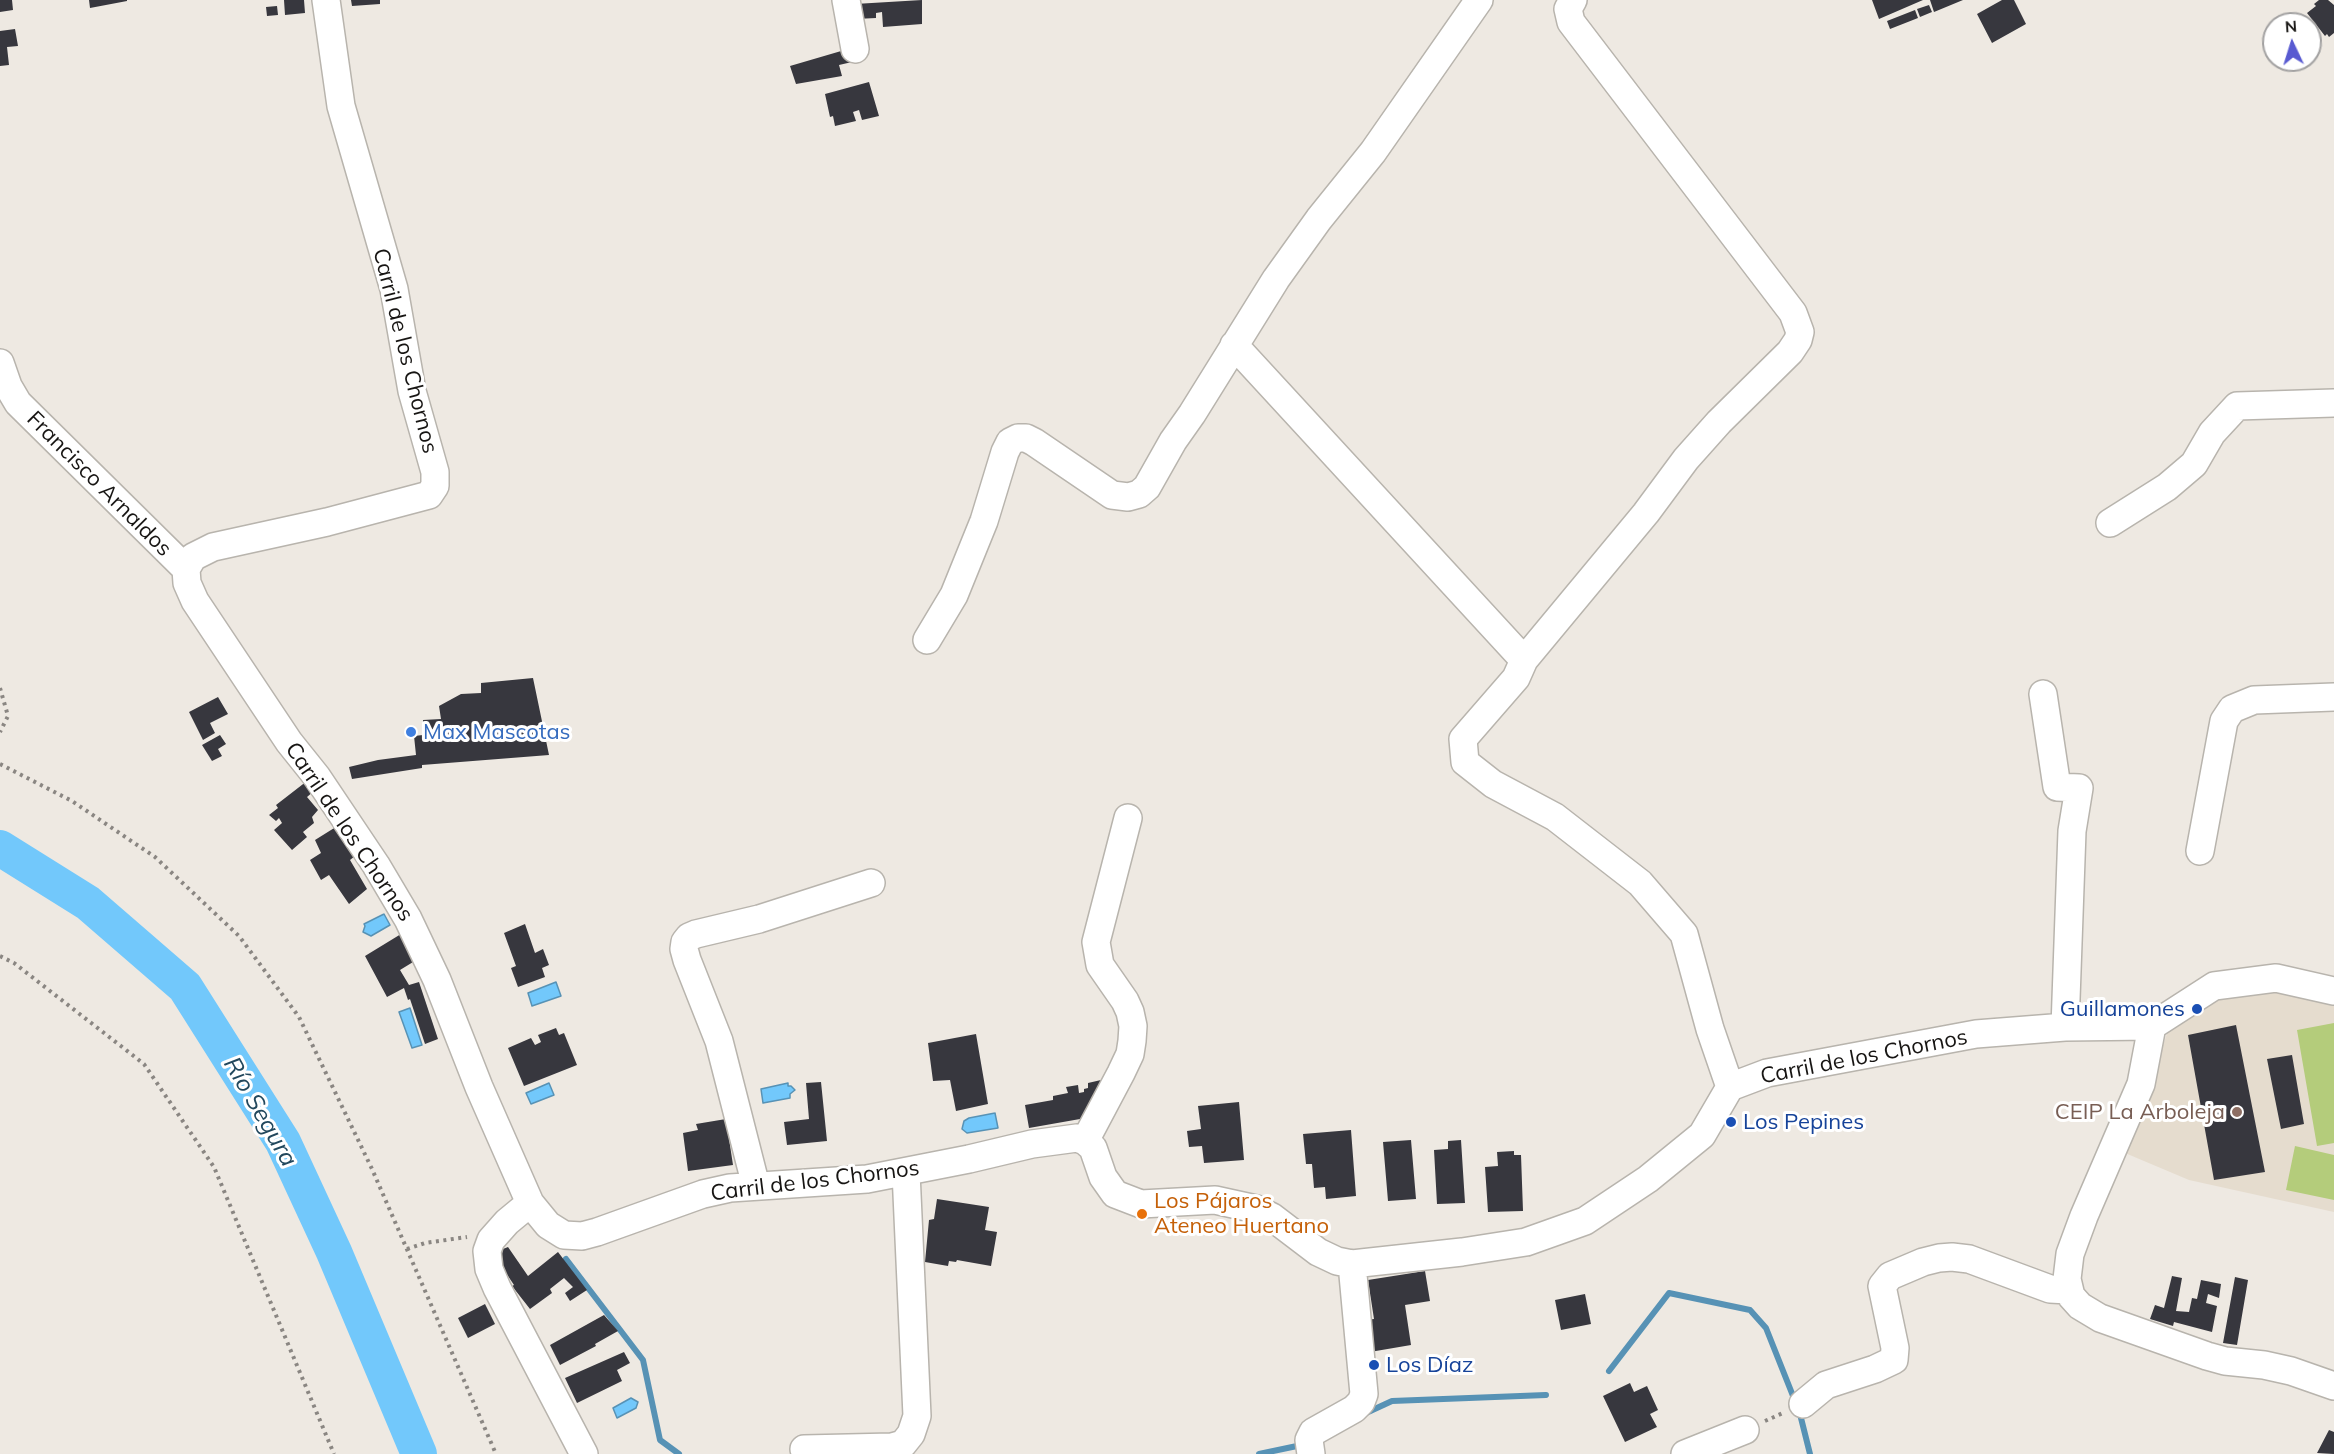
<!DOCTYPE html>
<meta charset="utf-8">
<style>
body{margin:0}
#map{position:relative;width:2334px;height:1454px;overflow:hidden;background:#eee9e2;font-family:Mulish,sans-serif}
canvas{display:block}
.north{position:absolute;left:2262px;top:12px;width:60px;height:60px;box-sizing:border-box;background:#fff;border:2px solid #a2a1a1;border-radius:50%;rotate:356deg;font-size:16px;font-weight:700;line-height:24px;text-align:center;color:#171513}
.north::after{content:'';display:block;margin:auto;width:21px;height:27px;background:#585ad1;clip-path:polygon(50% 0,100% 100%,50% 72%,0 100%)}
</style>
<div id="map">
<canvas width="2334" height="1454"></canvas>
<div class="north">N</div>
</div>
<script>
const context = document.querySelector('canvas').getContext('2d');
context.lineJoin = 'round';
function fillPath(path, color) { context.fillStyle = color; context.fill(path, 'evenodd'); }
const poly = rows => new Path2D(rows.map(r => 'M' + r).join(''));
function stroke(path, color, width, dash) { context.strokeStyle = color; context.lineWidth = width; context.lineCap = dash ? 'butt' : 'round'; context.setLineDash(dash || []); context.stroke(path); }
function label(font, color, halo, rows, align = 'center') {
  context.font = font + ' Mulish,sans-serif'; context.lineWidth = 6; context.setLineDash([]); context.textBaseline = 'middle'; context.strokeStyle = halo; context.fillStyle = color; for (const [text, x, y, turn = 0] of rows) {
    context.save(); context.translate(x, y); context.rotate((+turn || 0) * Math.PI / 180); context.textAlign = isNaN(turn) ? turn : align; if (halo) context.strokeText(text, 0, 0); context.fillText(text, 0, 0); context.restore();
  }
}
fillPath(poly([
 [2271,990,2334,1003,2334,1212,2189,1180,2125,1153,2169,1028,2217,995]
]), '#e5dcce');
fillPath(poly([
 [2334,1023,2334,1143,2317,1146,2297,1030],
 [2295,1146,2334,1155,2334,1200,2286,1190]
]), '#b4cc7b');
const water = poly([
 [384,914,390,925,371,936,363,932,365,926,364,924,384,914],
 [556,982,561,996,532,1006,528,993,556,982],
 [410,1008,422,1045,412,1048,399,1012,410,1008],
 [549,1083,554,1095,531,1104,526,1093,549,1083],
 [788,1083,788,1086,791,1086,795,1090,790,1094,790,1098,763,1103,761,1089,788,1083],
 [995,1113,998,1128,967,1133,962,1129,964,1121,969,1118,995,1113],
 [631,1398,638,1402,636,1408,617,1418,613,1408,631,1398]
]);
fillPath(water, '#72c8fb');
stroke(water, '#5792b5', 1.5);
stroke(poly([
 [566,1259,643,1360,660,1440,679,1454],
 [1609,1371,1669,1293,1750,1310,1766,1328,1795,1401],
 [1799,1410,1810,1454],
 [1366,1413,1392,1401,1546,1395],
 [1259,1454,1297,1446]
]), '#5792b5', 6);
stroke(poly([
 [0,848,88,903,185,987,283,1142,334,1252,419,1454]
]), '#72c8fb', 36);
fillPath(poly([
 [0,0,12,0,13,10,0,12],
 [89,0,127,0,127,1,90,8],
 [284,0,304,0,305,13,285,15],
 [351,0,380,0,380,4,352,6],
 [922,0,922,24,883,27,882,12,876,13,876,18,856,19,855,4],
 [1872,0,1923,0,1879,19],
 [1930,0,1963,0,1934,12],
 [2002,0,2014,0,2026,24,1992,43,1977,14],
 [2319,0,2328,0,2334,5,2334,33,2329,37,2327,34,2325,36,2307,13,2316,6,2314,4],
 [1929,5,1932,12,1920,17,1917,9],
 [277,6,278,15,267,16,266,7],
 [1915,10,1918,18,1890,29,1887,21],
 [15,29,18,46,7,47,9,65,0,66,0,31],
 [848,49,852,62,839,65,842,76,796,84,790,66],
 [869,82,879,116,862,120,859,110,853,112,856,121,835,126,833,116,830,117,825,94],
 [533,678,549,755,422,765,422,768,352,779,349,767,378,760,416,755,414,736,423,735,423,720,441,719,439,706,461,694,481,693,481,683],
 [218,697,228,714,210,723,215,733,203,740,189,712],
 [220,735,226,744,218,749,222,756,212,761,202,745],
 [307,781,314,791,307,797,318,810,312,817,314,823,303,832,307,837,292,850,274,830,282,823,279,818,276,821,269,815,278,808,276,805],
 [339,825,355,856,350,860,367,889,349,904,329,875,321,880,310,860,321,853,315,840],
 [525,924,535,953,543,949,549,965,542,968,545,977,518,987,511,968,516,966,504,933],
 [401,934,418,959,400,970,409,985,419,982,438,1039,425,1044,410,999,408,1000,404,988,387,997,365,956],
 [2236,1025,2265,1172,2214,1180,2188,1035],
 [556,1028,559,1035,564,1033,577,1065,524,1086,508,1048,531,1038,535,1045,541,1042,538,1035],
 [976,1034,988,1104,956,1111,950,1080,933,1081,928,1043],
 [2292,1055,2304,1124,2281,1129,2267,1059],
 [1114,1077,1097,1116,1029,1128,1025,1105,1053,1100,1053,1096,1068,1093,1066,1087,1078,1085,1079,1093,1084,1092,1084,1089,1088,1088,1088,1083],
 [821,1082,827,1141,787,1145,784,1122,809,1119,806,1083],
 [1239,1102,1244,1160,1204,1163,1202,1146,1189,1147,1187,1131,1201,1129,1198,1106],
 [726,1119,733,1165,688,1171,683,1133,698,1130,696,1124],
 [1351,1130,1356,1196,1326,1199,1325,1187,1314,1188,1312,1164,1306,1164,1303,1134],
 [1411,1140,1416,1199,1388,1201,1383,1142],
 [1461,1140,1465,1203,1437,1204,1434,1150,1448,1149,1448,1141],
 [1514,1151,1514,1155,1521,1155,1523,1211,1488,1212,1485,1167,1498,1166,1497,1152],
 [937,1199,989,1207,985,1230,997,1232,991,1266,957,1260,956,1262,949,1261,948,1266,925,1262,929,1220,934,1219],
 [508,1247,528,1276,558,1252,587,1290,570,1301,565,1293,573,1287,564,1278,550,1289,552,1293,530,1309,512,1286,514,1285,500,1264,503,1249],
 [1425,1271,1430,1301,1405,1305,1411,1345,1370,1352,1364,1320,1374,1319,1368,1280],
 [2172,1276,2182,1278,2176,1311,2189,1312,2192,1298,2197,1299,2201,1280,2221,1284,2219,1298,2208,1294,2206,1303,2217,1306,2212,1332,2174,1322,2173,1326,2150,1319,2155,1305,2164,1308],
 [2235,1277,2248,1280,2237,1345,2223,1343],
 [1585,1294,1591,1324,1561,1330,1555,1300],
 [485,1304,495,1324,468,1338,458,1318],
 [604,1315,618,1331,595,1344,596,1346,560,1365,550,1345],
 [624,1352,630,1363,617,1370,622,1381,577,1403,565,1378],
 [1630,1383,1634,1392,1647,1386,1658,1410,1650,1414,1657,1427,1625,1442,1603,1396],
 [2329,1430,2334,1432,2334,1454,2317,1453]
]), '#37373e');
const minor = poly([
 [326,0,341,106,394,289,412,391,435,472,435,486,429,495,327,522,213,547,193,557,186,569,187,583,195,601,289,742,317,777,376,865,408,919,437,980,479,1087,530,1203,548,1225,564,1235,582,1236,597,1232,703,1194,730,1188,867,1179,969,1159,1032,1144,1077,1138,1085,1141,1093,1148,1103,1177,1115,1194,1141,1204,1215,1200,1256,1209,1272,1217,1318,1252,1337,1261,1352,1264,1462,1252,1526,1242,1585,1221,1648,1179,1702,1135,1730,1087,1767,1073,1976,1034,2065,1027,2152,1026,2214,986,2276,978,2334,991],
 [846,0,855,49],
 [1234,345,1524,660,1516,678,1463,739,1465,762,1493,784,1555,817,1640,883,1684,934,1710,1029,1730,1087],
 [0,363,8,386,18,403,186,569],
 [2110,523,2167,487,2194,464,2212,433,2237,406,2334,403],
 [927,640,954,595,984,521,1005,452,1010,442,1018,438,1026,438,1034,442,1112,495,1128,497,1139,494,1147,487,1173,441,1192,414,1276,279,1319,219,1373,152,1479,0],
 [1524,660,1646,513,1686,459,1719,422,1790,352,1798,340,1800,332,1793,313,1571,22,1568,9,1573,0],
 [2043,694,2057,787,2079,788,2072,831,2065,1027],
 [2200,851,2224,721,2232,709,2254,700,2334,697],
 [2152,1026,2141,1084,2084,1216,2070,1254,2067,1279,2071,1296,2080,1306,2100,1318,2207,1356,2225,1361,2264,1365,2291,1371,2334,1386],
 [1085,1141,1121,1073,1130,1054,1132,1041,1133,1026,1130,1012,1125,1001,1100,965,1096,942,1128,818],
 [756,1186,719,1041,687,960,684,949,685,942,689,937,696,934,759,919,871,883],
 [530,1203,507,1222,491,1240,487,1251,489,1269,497,1288,584,1454],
 [1803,1404,1826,1385,1875,1369,1894,1360,1895,1348,1882,1286,1890,1276,1923,1262,1939,1258,1952,1257,1969,1259,2050,1289,2068,1290],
 [804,1449,892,1447,903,1444,911,1434,917,1416,906,1172],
 [1311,1454,1309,1440,1313,1432,1354,1409,1361,1402,1364,1394,1352,1264],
 [1685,1454,1745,1430]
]);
stroke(minor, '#b8b4ad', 30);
stroke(poly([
 [0,688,8,716,0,732],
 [0,764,72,801,155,857,239,936,299,1017,372,1169,496,1454],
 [0,956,14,963,144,1064,214,1167,334,1454],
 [407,1249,425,1243,467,1237],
 [1765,1421,1783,1413]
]), '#8a8682', 4, [3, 4.5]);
stroke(minor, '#fff', 27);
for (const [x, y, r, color] of [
 [411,732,6,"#3f7fe0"],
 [2197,1009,6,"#1a4fb4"],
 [2237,1112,6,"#8d6e63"],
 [1731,1122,6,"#1a4fb4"],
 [1142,1214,6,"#e8710a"],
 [1374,1365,6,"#1a4fb4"]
]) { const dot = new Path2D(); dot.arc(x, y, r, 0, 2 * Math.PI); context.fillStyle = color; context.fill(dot); stroke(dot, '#fff', 2); }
label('22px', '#171513', '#fff', [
 ["Carril de los Chornos",405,351,76],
 ["Francisco Arnaldos",99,484,45],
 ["Carril de los Chornos",349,832,56],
 ["Carril de los Chornos",1864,1057,-11],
 ["Carril de los Chornos",815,1181,-7]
]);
label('22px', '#366cbe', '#fff', [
 ["Max Mascotas",423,732]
], 'left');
label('22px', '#164399', '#fff', [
 ["Guillamones",2185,1009,"right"],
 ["Los Pepines",1743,1122],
 ["Los Díaz",1386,1365]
], 'left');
label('22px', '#785e54', '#fff', [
 ["CEIP La Arboleja",2225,1112]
], 'right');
label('22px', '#c56008', '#fff', [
 ["Los Pájaros",1154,1201],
 ["Ateneo Huertano",1154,1226]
], 'left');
label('italic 24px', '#22485d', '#fff', [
 ["Río Segura",260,1112,60]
]);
</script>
